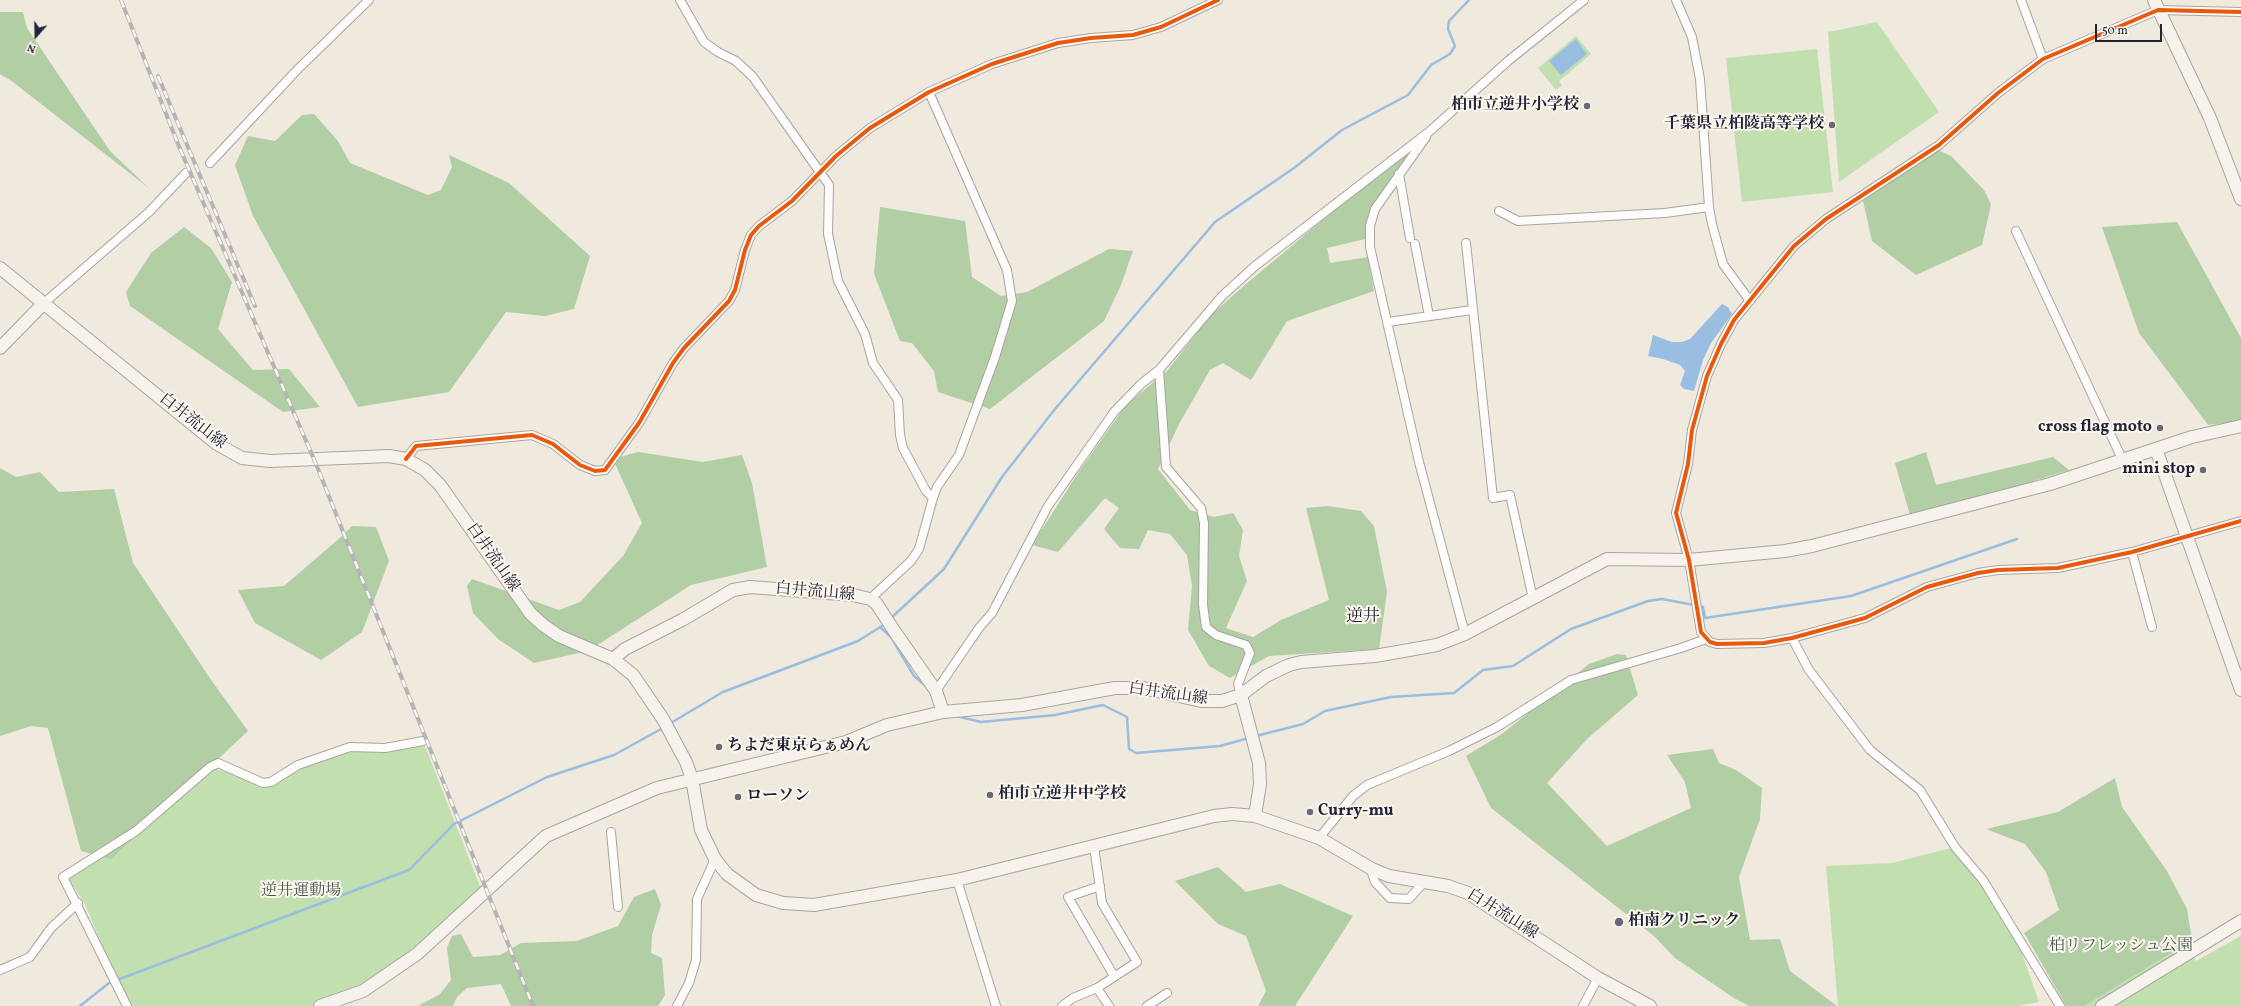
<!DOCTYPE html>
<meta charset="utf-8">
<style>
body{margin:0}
#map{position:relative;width:2241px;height:1006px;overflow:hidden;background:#f0e9de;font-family:Vollkorn,serif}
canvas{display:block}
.north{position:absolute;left:16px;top:16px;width:40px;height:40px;-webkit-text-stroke:3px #fbf7ec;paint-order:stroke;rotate:200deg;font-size:11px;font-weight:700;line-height:16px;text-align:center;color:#22223b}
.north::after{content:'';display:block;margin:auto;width:14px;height:18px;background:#22223b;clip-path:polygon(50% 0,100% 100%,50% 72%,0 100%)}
.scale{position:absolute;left:2095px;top:24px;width:67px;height:18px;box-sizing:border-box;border:2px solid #22223b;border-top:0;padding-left:5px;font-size:12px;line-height:14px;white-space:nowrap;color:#22223b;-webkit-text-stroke:3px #fbf7ec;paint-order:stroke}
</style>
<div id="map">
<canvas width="2241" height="1006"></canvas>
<div class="north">N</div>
<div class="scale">50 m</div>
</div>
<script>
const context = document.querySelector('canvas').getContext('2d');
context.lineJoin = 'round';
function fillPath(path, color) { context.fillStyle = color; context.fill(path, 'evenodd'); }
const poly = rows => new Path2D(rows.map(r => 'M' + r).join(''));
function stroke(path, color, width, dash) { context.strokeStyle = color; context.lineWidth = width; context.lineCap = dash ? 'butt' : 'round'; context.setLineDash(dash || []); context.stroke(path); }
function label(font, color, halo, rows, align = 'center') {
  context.font = font + ' Vollkorn,"Noto Serif JP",serif'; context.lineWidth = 4; context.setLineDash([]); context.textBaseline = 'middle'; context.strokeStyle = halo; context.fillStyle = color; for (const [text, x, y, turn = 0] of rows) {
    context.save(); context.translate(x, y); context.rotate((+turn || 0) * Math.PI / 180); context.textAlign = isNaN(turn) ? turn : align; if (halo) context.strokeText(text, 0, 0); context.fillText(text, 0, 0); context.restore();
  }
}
fillPath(poly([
 [1877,22,1939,112,1839,182,1828,32],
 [1576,36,1591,54,1559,81,1562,85,1556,90,1538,68],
 [1817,49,1833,192,1742,202,1726,58],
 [423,741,483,894,363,991,320,1006,127,1006,85,904,69,879,136,831,210,767,226,772,270,782,298,765,350,747],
 [2102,792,2196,961,2241,936,2241,1006,2065,1006,2027,937,2077,907],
 [1955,847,2013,928,2039,1002,2017,1006,1838,1006,1826,866,1892,863]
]), '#c2dfb0');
fillPath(poly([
 [0,12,23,12,27,28,110,151,150,189,13,82,0,74],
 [314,114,338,141,350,163,428,195,441,190,452,167,449,155,509,183,590,256,574,309,545,316,506,312,449,392,358,407,253,216,235,165,248,136,275,141,302,115],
 [1414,147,1371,207,1365,239,1327,248,1330,263,1368,257,1374,291,1287,321,1251,380,1223,363,1210,370,1179,424,1158,469,1190,510,1214,517,1233,513,1243,530,1239,556,1247,581,1226,628,1253,637,1281,620,1329,600,1306,508,1328,506,1361,511,1374,526,1387,592,1379,649,1269,656,1230,678,1209,666,1188,630,1192,586,1187,555,1170,534,1148,530,1139,549,1120,548,1104,529,1119,508,1105,498,1058,552,1032,545,1080,470,1126,405,1167,371,1211,315,1246,284,1392,162],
 [1936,149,1951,156,1984,190,1991,204,1982,245,1916,275,1872,241,1863,201],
 [880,207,965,221,972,277,1001,296,1027,292,1109,249,1133,251,1121,285,1104,321,990,409,938,392,934,371,912,343,900,341,874,274],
 [2177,222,2241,338,2241,421,2208,425,2139,333,2102,227],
 [184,227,211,248,232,282,218,329,253,370,289,369,320,407,283,412,130,306,126,292,151,253],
 [638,452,703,462,742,455,752,483,767,567,691,585,588,651,534,663,498,639,473,613,467,586,472,579,559,610,580,602,623,556,642,523,613,459],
 [1926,452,1936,485,2053,457,2069,470,1956,505,1910,515,1895,463],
 [0,468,16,477,40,472,59,492,114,489,133,563,209,677,248,731,111,859,81,851,48,728,31,726,0,736],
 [352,526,376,527,389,561,362,632,321,660,255,623,238,590,284,586,341,537],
 [1617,654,1626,655,1638,695,1587,739,1547,783,1607,846,1691,808,1685,782,1667,755,1713,749,1719,763,1736,770,1762,788,1760,819,1739,877,1750,940,1780,939,1790,971,1837,1006,1749,1006,1734,998,1675,958,1654,936,1491,808,1466,756,1502,734,1589,664],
 [2115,778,2122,807,2167,871,2187,909,2192,940,2084,1006,2067,1006,2024,933,2059,910,2046,872,2025,844,1986,829,2058,812],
 [1218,867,1246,892,1280,884,1353,916,1295,1006,1258,1006,1266,991,1246,936,1218,924,1175,881],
 [655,889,661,905,652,935,651,953,662,958,665,995,658,1006,511,1006,501,984,467,988,457,997,453,1006,418,1006,440,994,451,980,447,948,452,936,461,934,473,957,500,955,521,943,577,941,618,926,634,897]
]), '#b1cea5');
fillPath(poly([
 [1576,39,1587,54,1561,75,1549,61],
 [1722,304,1728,307,1732,314,1711,343,1703,360,1694,391,1684,389,1680,385,1685,371,1680,365,1663,359,1648,356,1653,335,1672,342,1682,342,1690,339]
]), '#99bee2');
stroke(poly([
 [1699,606,1703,607,1705,618,1851,596,2017,539],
 [890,619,944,569,1002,477,1055,409,1215,222,1294,168,1342,130,1408,95,1431,65,1450,54,1455,46,1448,29,1449,21,1469,0],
 [881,628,891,637,914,676,927,687],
 [956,716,981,722,1055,715,1103,705,1127,717,1129,749,1136,753,1220,746,1249,738],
 [669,724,723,692,858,641,885,624],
 [1256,736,1303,724,1325,711,1391,697,1454,693,1483,670,1513,666,1571,629,1648,601,1662,599,1694,605],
 [80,1006,109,983,409,870,454,824,547,777,614,755,663,728]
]), '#99bee2', 2.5);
const street = poly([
 [680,0,704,42,718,52,736,61,753,77,829,185,828,234,838,281,865,334,873,363,898,400,900,435,903,448,926,491,933,498,919,549,911,561,870,599],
 [1676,0,1692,37,1700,79,1709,207,1712,224,1723,264,1750,301],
 [2021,0,2043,59],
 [2241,12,2158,10,2043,59,1998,93,1939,145,1826,219,1794,246,1734,320,1721,344,1707,376,1692,430,1688,464,1676,513,1689,560,1701,632,1710,642,1717,644,1764,643,1792,638,1865,618,1927,587,1978,573,1998,570,2058,568,2132,552,2241,521],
 [929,92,1007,270,1012,301,995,357,959,455,937,487,933,498],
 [1426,137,1375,209,1370,226,1370,247,1419,462,1465,634],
 [210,163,297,70,369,0],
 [1399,174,1410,238],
 [1499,211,1518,221,1665,213,1709,207],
 [2016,231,2123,461],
 [1466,243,1493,498,1510,495,1533,599],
 [1415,244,1429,316],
 [44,303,149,212,186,173],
 [1388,322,1472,310],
 [1159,370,1166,467,1201,508,1204,523,1203,605,1206,627,1216,635,1246,645,1250,653,1238,684,1241,695],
 [406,459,416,446,532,435,553,444,580,465,595,471,605,470,639,423,673,363,684,348,729,301,735,290,745,250,751,235,759,226,792,201,836,156,870,128,929,92,992,64,1058,43,1091,38,1133,35,1161,27,1218,0],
 [2132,552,2152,627],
 [1792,638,1809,670,1870,750,1920,790,1955,847,1983,880,2060,1006],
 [936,691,979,628,992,613,1048,506,1114,412,1141,384,1159,370,1222,296,1255,266,1430,131,1508,61,1584,0],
 [611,832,618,907],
 [1319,838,1353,796,1367,785,1449,751,1497,727,1571,680,1681,648,1706,639],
 [1370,867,1375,882,1390,898,1409,899,1424,882],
 [957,880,996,1006],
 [1100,886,1068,897,1114,976],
 [0,970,30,957,51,928,78,903],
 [1097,988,1109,1006],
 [127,1006,63,877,136,831,210,767,218,763,263,783,271,782,298,765,350,747,385,748,423,741],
 [677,1006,689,983,696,960,697,899,715,859],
 [1062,1006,1073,998,1097,988,1137,962,1102,903,1094,846],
 [1147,1006,1167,993],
 [1583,1006,1598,978]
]);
const secondary = poly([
 [2154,0,2210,118,2241,199],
 [0,268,217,444,242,458,270,461,389,456,406,459,425,470,440,485,530,613,543,625,559,636,613,659,633,675,663,719,686,762,692,779,701,830,715,859,727,874,756,895,783,903,814,905,957,880,1214,816,1232,814,1255,816,1319,838,1372,869,1389,876,1448,886,1468,893,1598,978,1650,1006],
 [0,348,44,303],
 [2156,449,2241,690],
 [613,659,625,649,682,620,733,590,750,587,853,595,870,599,876,603,895,632,936,691,943,712],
 [1241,695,1259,763,1260,784,1255,816],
 [320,1006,363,991,417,954,546,836,657,788,846,742,887,725,943,712,1022,705,1115,688,1143,688,1201,701,1222,701,1241,695,1266,676,1289,665,1301,662,1375,656,1437,645,1465,634,1607,559,1689,560,1785,551,1812,546,2050,484,2192,437,2241,426],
 [2102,1006,2241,921]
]);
stroke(street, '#a8a4a1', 10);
stroke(secondary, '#a8a4a1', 14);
stroke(street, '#fdfcfa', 8);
stroke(secondary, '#f6f2ec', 12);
const rail = poly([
 [121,0,178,144,316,464,533,1006],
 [158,76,255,306]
]);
stroke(rail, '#b4b3b5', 4);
stroke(rail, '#fbf7ec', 2.5, [8]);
stroke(poly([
 [2241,12,2158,10,2043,59,1998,93,1939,145,1826,219,1794,246,1734,320,1721,344,1707,376,1692,430,1688,464,1676,513,1689,560,1701,632,1710,642,1717,644,1764,643,1792,638,1865,618,1927,587,1978,573,1998,570,2058,568,2132,552,2241,521],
 [406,459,416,446,532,435,553,444,580,465,595,471,605,470,639,423,673,363,684,348,729,301,735,290,745,250,751,235,759,226,792,201,836,156,870,128,929,92,992,64,1058,43,1091,38,1133,35,1161,27,1218,0]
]), '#e8590c', 4);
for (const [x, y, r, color] of [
 [1587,106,4,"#6a6874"],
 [1832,125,4,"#6a6874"],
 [2160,428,4,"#6a6874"],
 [2203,470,4,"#6a6874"],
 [719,747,4,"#6a6874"],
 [990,795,4,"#6a6874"],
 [738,797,4,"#6a6874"],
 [1310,812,4,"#6a6874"],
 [1619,922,5,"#6a6874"]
]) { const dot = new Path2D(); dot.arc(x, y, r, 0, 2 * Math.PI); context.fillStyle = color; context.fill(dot); stroke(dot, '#fbf7ec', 1.5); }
label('bold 16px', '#22223b', '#fbf7ec', [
 ["柏市立逆井小学校",1579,106,"right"],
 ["千葉県立柏陵高等学校",1824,125,"right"],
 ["cross flag moto",2152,428,"right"],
 ["mini stop",2195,470,"right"],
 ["ちよだ東京らぁめん",727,747],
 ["柏市立逆井中学校",998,795],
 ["ローソン",746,797],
 ["Curry-mu",1318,812],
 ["柏南クリニック",1628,922]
], 'left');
label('16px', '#22223b', '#fbf7ec', [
 ["白井流山線",192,422,38],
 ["白井流山線",492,558,55],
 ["白井流山線",815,593,5],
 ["白井流山線",1168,695,8],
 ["白井流山線",1502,915,32]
]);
label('16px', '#475853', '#fbf7ec', [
 ["逆井運動場",301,892],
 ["柏リフレッシュ公園",2121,947]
]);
label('17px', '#22223b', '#fbf7ec', [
 ["逆井",1363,618]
]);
</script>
